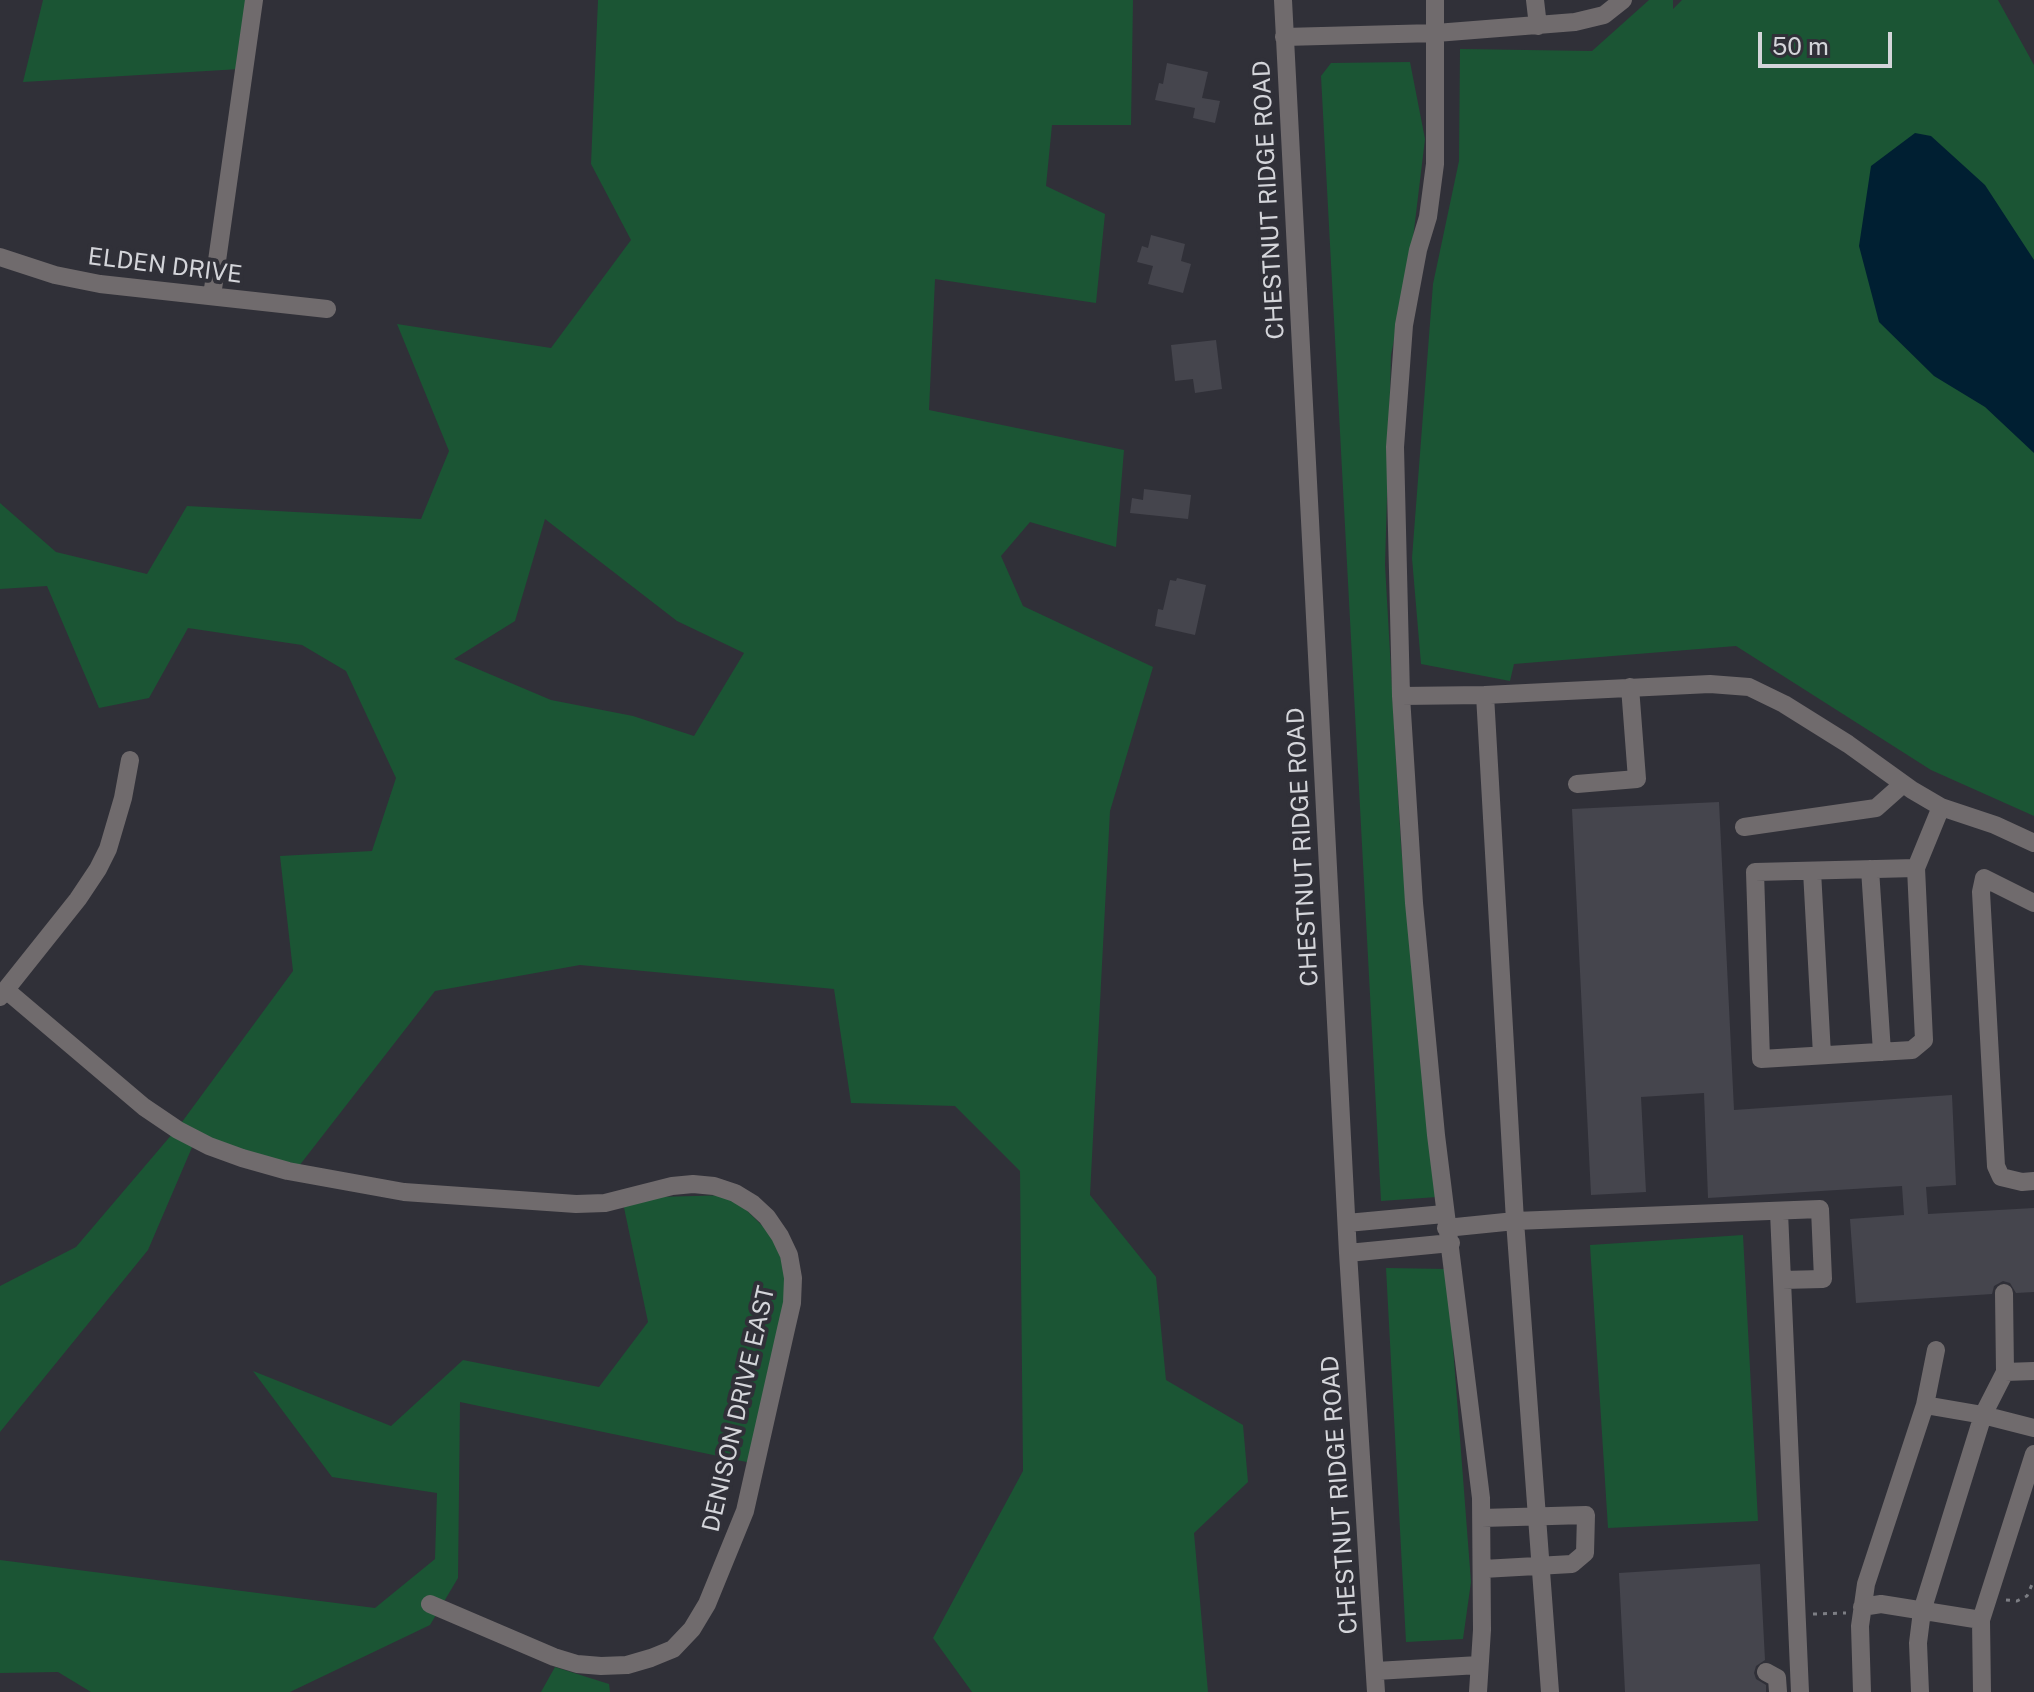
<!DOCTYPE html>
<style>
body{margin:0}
#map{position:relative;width:2034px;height:1692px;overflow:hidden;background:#303038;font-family:"Public Sans",sans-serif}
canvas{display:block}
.scale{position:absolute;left:1758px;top:32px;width:134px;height:36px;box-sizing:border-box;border:4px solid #d4d5da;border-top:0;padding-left:10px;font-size:24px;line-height:28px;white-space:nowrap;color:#d4d5da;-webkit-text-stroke:6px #303038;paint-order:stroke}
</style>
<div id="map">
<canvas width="2034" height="1692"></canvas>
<div class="scale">50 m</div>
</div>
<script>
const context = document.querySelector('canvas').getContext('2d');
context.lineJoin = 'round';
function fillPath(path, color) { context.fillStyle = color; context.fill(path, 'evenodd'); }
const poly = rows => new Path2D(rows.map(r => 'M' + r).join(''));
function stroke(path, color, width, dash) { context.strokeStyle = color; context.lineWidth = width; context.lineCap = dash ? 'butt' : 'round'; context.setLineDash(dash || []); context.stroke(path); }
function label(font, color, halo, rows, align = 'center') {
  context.font = font + ' "Public Sans",sans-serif'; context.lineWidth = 8; context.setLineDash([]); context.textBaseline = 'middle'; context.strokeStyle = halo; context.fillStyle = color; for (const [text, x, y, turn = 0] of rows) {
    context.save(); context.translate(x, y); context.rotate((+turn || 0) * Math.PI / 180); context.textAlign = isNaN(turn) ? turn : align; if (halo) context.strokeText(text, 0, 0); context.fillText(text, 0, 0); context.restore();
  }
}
fillPath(poly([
 [43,0,251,0,240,69,23,82],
 [598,0,1133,0,1131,125,1052,125,1046,186,1105,214,1096,303,935,279,929,410,1124,450,1116,547,1030,522,1001,556,1023,606,1153,667,1110,811,1090,1195,1156,1277,1166,1380,1243,1425,1248,1482,1194,1533,1208,1692,972,1692,933,1638,1023,1471,1020,1171,955,1106,851,1103,834,989,580,965,435,991,299,1166,196,1138,148,1250,0,1432,0,1286,76,1247,179,1126,293,971,280,856,372,851,396,778,346,671,302,645,188,628,149,698,99,708,47,586,0,589,0,503,56,552,147,574,187,506,421,519,449,451,397,324,551,348,631,240,591,164],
 [545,519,677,621,744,653,694,736,633,716,551,700,454,659,515,621],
 [1649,0,1673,0,1673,9,1682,0,1998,0,2034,65,2034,816,1931,770,1736,646,1514,664,1510,681,1421,664,1412,558,1433,284,1459,161,1460,49,1592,51],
 [1410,62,1425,139,1411,255,1391,355,1385,565,1401,846,1437,1197,1381,1201,1321,76,1331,63],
 [731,1195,793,1256,761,1465,460,1402,458,1578,430,1625,290,1692,91,1692,58,1672,0,1673,0,1560,375,1608,435,1559,437,1493,332,1477,253,1371,391,1426,463,1360,599,1387,648,1322,622,1198],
 [1743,1235,1758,1521,1608,1528,1590,1245],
 [1386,1268,1447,1269,1471,1582,1463,1639,1406,1642],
 [555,1667,609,1684,610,1692,541,1692]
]), '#1b5534');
fillPath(poly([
 [1915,133,1931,136,1985,185,2034,260,2034,453,1985,407,1934,376,1879,322,1859,246,1871,166]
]), '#001f32');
fillPath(poly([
 [1167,63,1208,72,1202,98,1220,101,1215,123,1193,118,1195,108,1155,100,1159,83,1163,84],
 [1151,235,1185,244,1181,261,1191,264,1183,293,1148,284,1153,266,1137,262,1142,246,1148,248],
 [1216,340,1222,389,1195,393,1193,379,1175,381,1171,345],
 [1144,489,1191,495,1188,519,1130,513,1132,498,1143,500],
 [1177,578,1206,585,1195,635,1155,626,1158,609,1163,610,1170,580,1176,581],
 [1719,802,1734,1110,1952,1095,1956,1185,1926,1187,1928,1214,2034,1208,2034,1292,2016,1293,2010,1283,2003,1281,1994,1286,1992,1294,1856,1303,1850,1219,1904,1215,1902,1186,1708,1198,1704,1093,1641,1097,1646,1192,1591,1195,1572,809],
 [1760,1564,1765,1660,1756,1666,1754,1673,1756,1679,1766,1685,1766,1692,1625,1692,1619,1573]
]), '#45454d');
stroke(poly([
 [2006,1600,2017,1601,2027,1596,2034,1580],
 [1813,1614,1846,1613]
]), '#7d7e84', 3, [4, 6]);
stroke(poly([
 [1283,0,1348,1253,1376,1692],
 [1435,0,1435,164,1428,217,1418,250,1404,325,1395,447,1401,696,1414,903,1436,1135,1481,1498,1482,1630,1478,1692],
 [1535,0,1538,26],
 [1284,37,1436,33,1575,22,1604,15,1623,0],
 [0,257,55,275,100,284,327,309],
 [212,296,254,0],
 [1485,695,1515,1221,1550,1692],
 [1401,696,1485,695,1710,684,1749,687,1784,704,1848,744,1912,790,1941,807,1995,825,2034,843],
 [1577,784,1637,779,1630,687],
 [1744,827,1876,808,1903,784],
 [1916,868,1755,872,1761,1059,1912,1050,1924,1040,1916,868,1941,807],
 [1870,869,1882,1052],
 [1812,871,1822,1055],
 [2034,903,1984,878,1981,892,1996,1166,2001,1177,2022,1182,2034,1181],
 [6,990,144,1107,178,1130,209,1146,242,1158,288,1171,404,1192,576,1204,605,1203,672,1186,693,1184,714,1186,735,1193,753,1204,767,1217,780,1236,789,1255,793,1278,792,1303,786,1329,745,1511,707,1604,692,1629,673,1649,651,1658,627,1665,601,1666,577,1664,554,1657,430,1604],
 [0,997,78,899,98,869,108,849,123,798,130,760],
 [1779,1212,1800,1692],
 [1347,1223,1444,1214],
 [1446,1228,1515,1221,1820,1209,1823,1279,1782,1280],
 [1348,1253,1451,1243],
 [2005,1372,2034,1371],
 [1925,1405,1983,1415,2034,1428],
 [1482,1518,1586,1515,1585,1553,1572,1564,1483,1569],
 [1862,1607,1881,1604,1981,1620],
 [1376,1671,1479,1665],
 [1766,1672,1777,1678,1778,1692],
 [1862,1692,1860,1626,1866,1584,1925,1405,1936,1350],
 [1920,1692,1918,1643,1922,1611,1983,1415,2005,1372,2004,1293],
 [1982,1692,1981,1620,2034,1454]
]), '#706b6d', 18);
label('24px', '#d4d5da', '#303038', [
 ["CHESTNUT RIDGE ROAD",1269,200,-93],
 ["ELDEN DRIVE",165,266,7],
 ["CHESTNUT RIDGE ROAD",1303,847,-93],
 ["DENISON DRIVE EAST",739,1409,-77],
 ["CHESTNUT RIDGE ROAD",1340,1495,-94]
]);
</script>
